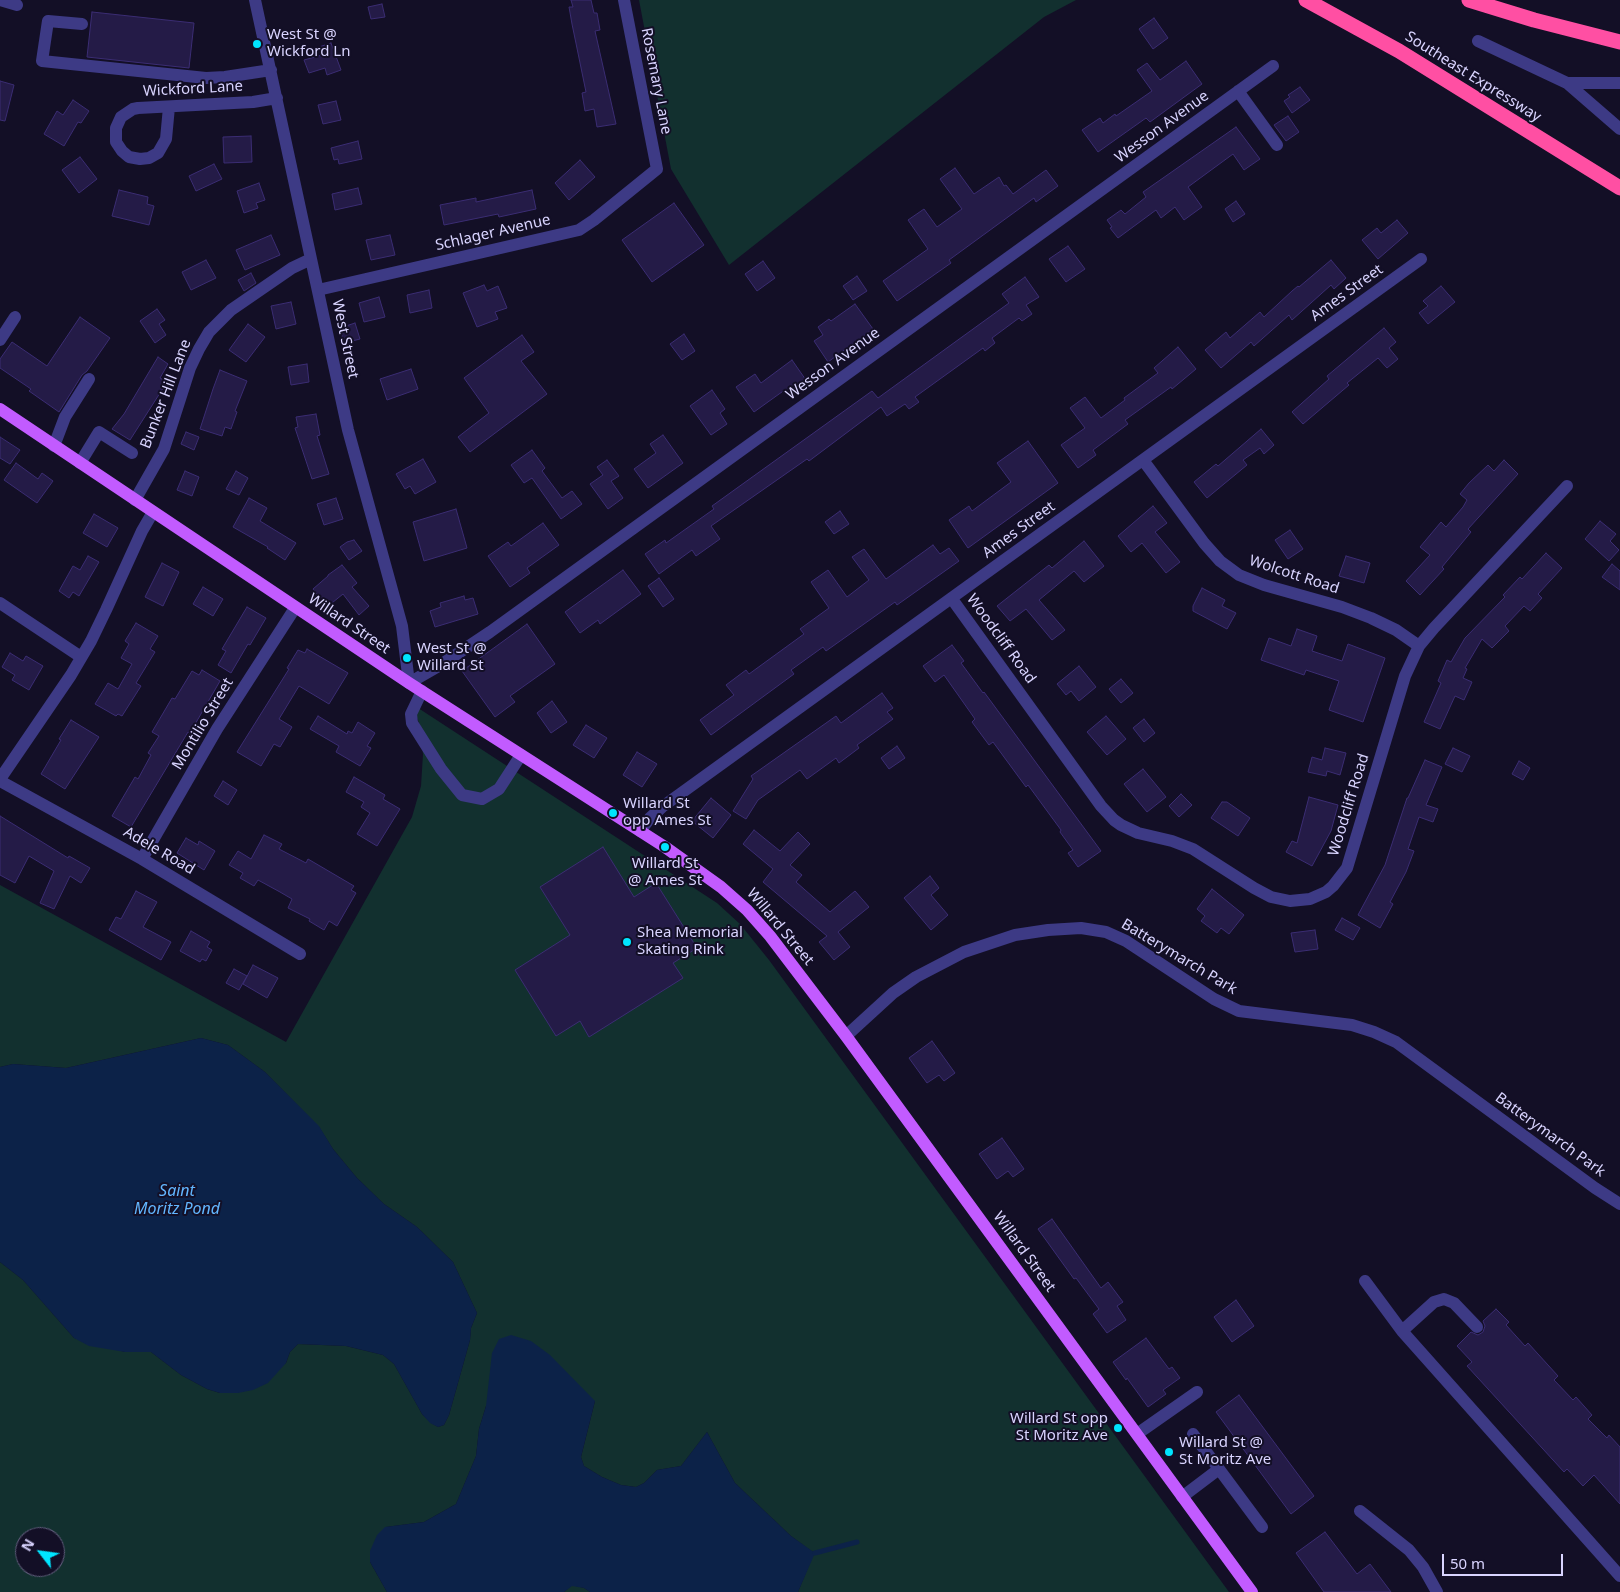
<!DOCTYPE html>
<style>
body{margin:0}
#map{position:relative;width:1620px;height:1592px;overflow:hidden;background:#130f26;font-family:"Noto Sans",sans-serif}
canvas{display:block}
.north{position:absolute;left:15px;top:1527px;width:50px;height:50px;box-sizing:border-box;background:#130f26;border:1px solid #625e7d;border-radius:50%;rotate:300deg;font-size:14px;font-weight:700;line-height:20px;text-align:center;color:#d9d4ff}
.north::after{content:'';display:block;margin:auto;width:18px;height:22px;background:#00e5ff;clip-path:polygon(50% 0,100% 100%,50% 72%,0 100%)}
.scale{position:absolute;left:1442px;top:1554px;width:121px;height:22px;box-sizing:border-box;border:2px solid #d9d4ff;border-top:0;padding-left:6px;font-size:15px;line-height:18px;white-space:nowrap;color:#d9d4ff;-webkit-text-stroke:4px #130f26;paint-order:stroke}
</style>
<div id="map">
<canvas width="1620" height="1592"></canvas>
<div class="north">N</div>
<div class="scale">50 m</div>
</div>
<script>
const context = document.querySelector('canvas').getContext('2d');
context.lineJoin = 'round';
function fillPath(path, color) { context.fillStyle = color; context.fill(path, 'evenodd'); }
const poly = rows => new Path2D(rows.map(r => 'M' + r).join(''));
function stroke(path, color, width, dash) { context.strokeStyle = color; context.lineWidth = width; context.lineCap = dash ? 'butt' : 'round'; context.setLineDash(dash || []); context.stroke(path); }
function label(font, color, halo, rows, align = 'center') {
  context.font = font + ' "Noto Sans",sans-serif'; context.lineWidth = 4; context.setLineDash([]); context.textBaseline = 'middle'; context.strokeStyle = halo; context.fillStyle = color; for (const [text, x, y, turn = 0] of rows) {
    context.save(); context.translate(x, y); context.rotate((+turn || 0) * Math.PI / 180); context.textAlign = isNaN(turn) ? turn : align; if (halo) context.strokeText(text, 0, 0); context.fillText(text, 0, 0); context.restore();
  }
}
fillPath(poly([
 [639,0,1076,0,1044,17,729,265,671,169],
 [412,704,717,903,740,924,769,960,1229,1592,798,1592,814,1553,791,1536,735,1483,707,1432,681,1466,657,1470,644,1483,636,1487,621,1485,602,1477,584,1466,581,1457,595,1401,486,1406,479,1429,476,1456,456,1504,424,1522,386,1527,370,1562,387,1592,0,1592,0,1262,23,1280,74,1338,125,1352,151,1352,181,1375,207,1389,220,1393,286,1363,290,1352,298,1344,346,1346,383,1355,394,1364,422,1414,431,1423,438,1427,444,1425,449,1415,470,1340,471,1328,477,1313,453,1262,417,1227,384,1204,357,1178,333,1149,319,1127,265,1072,228,1045,201,1038,66,1068,13,1064,0,1067,0,885,286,1042,412,817,421,786,423,754,419,723],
 [25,1537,55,1537,55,1567,25,1567],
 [572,1585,584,1588,590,1592,564,1592]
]), '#12302f');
fillPath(poly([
 [201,1038,228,1045,265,1072,319,1126,333,1149,357,1178,384,1204,417,1227,453,1262,477,1313,471,1328,470,1340,449,1415,444,1425,438,1427,430,1423,422,1414,394,1364,383,1355,346,1346,298,1344,290,1352,286,1363,268,1383,253,1390,238,1393,220,1393,207,1389,181,1375,151,1352,125,1352,89,1346,74,1338,23,1280,0,1262,0,1067,13,1064,66,1068],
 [511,1335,531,1341,550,1355,595,1401,581,1457,584,1466,602,1477,621,1485,636,1487,644,1483,657,1470,681,1466,707,1432,735,1483,791,1536,815,1553,798,1592,590,1592,584,1588,572,1586,564,1592,387,1592,370,1562,370,1551,377,1535,385,1527,424,1522,456,1504,476,1456,479,1429,486,1406,492,1353,499,1339]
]), '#0c2248');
stroke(poly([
 [815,1553,857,1542]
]), '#0c2248', 5);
const building = poly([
 [571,0,591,0,594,13,597,13,600,30,595,31,616,124,597,127,594,109,585,111,582,93,586,92,572,24,569,7,573,7,571,0],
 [382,4,385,17,371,19,368,7,382,4],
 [92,12,194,23,189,68,87,57,92,12],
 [1154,18,1168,38,1153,49,1139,29,1154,18],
 [331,43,341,70,327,75,325,68,309,73,304,60,322,55,319,47,331,43],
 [1186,61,1202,84,1150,122,1146,118,1098,152,1082,130,1100,118,1103,123,1115,114,1116,116,1152,91,1137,70,1147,63,1160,80,1186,61],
 [0,81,14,85,5,121,0,120,0,81],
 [1300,87,1310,100,1292,113,1284,101,1290,97,1288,95,1300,87],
 [73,100,89,111,81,123,78,122,64,146,44,134,57,111,63,115,73,100],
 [336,101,341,120,323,124,318,105,336,101],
 [1288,116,1299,132,1286,141,1274,125,1288,116],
 [1236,127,1260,159,1244,170,1233,154,1188,187,1202,207,1184,220,1175,207,1161,218,1156,210,1118,238,1110,228,1112,227,1107,220,1121,210,1125,214,1146,197,1143,192,1236,127],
 [251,136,252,162,224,163,223,137,251,136],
 [358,141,362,159,339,164,338,159,334,160,331,148,358,141],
 [80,157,97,179,79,193,62,170,80,157],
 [580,160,595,177,569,200,555,183,580,160],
 [214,164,222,179,196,191,189,176,214,164],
 [955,168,974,194,999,177,1004,186,1006,185,1013,194,1046,170,1058,186,1036,202,1034,198,949,260,951,263,897,301,883,281,928,249,908,220,924,209,937,227,962,209,940,179,955,168],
 [259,183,265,200,256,203,258,208,244,213,237,191,259,183],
 [358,188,362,204,335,210,332,194,358,188],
 [119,190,148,197,147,204,154,206,149,225,112,216,119,190],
 [532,190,536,209,499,217,498,214,444,225,440,205,476,198,476,202,532,190],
 [1236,201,1245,214,1233,222,1225,209,1236,201],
 [674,203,704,245,652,282,622,240,674,203],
 [1397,220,1408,233,1378,259,1362,240,1377,228,1381,233,1397,220],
 [271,235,280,255,245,270,236,250,271,235],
 [390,235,395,255,371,260,366,240,390,235],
 [1068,246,1085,269,1066,282,1049,259,1068,246],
 [206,260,216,278,191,290,182,272,206,260],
 [1331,260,1346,278,1334,289,1331,285,1292,320,1289,315,1254,346,1251,342,1221,368,1205,350,1226,332,1230,338,1260,312,1264,317,1292,291,1298,286,1299,287,1331,260],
 [763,261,775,278,757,291,745,274,763,261],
 [251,273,256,283,244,291,238,280,251,273],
 [857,276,867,291,853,300,843,286,857,276],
 [1025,277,1039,297,1026,305,1032,314,1022,321,1019,318,992,338,995,343,985,351,983,348,915,397,919,402,909,409,905,404,887,416,881,407,809,461,807,459,711,526,720,539,696,556,692,550,659,574,645,554,665,540,666,543,714,509,712,506,872,391,878,398,962,337,1009,303,1002,294,1025,277],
 [484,285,487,291,498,286,507,308,495,312,498,319,477,327,463,293,484,285],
 [1441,286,1455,302,1428,324,1419,313,1428,306,1423,301,1441,286],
 [429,290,432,308,410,313,407,295,429,290],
 [379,297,385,317,364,322,359,303,379,297],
 [291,302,296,324,276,329,271,306,291,302],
 [855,304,873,329,828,362,814,341,823,335,818,327,829,319,831,321,855,304],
 [157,309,165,320,159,324,166,335,155,343,140,321,157,309],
 [80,317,110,338,87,371,82,375,59,412,29,391,31,389,0,368,0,359,12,342,47,366,80,317],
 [355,323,360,339,344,343,340,328,355,323],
 [248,324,265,337,246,362,229,350,248,324],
 [1384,328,1396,342,1389,348,1398,359,1387,368,1378,358,1347,383,1349,385,1303,424,1292,412,1329,379,1327,376,1384,328],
 [684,334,695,351,682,360,670,344,684,334],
 [522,335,534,352,521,361,547,394,470,452,458,437,489,413,464,378,522,335],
 [1178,347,1196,369,1172,389,1171,387,1125,420,1128,424,1093,450,1096,455,1078,468,1061,445,1085,428,1070,408,1085,397,1101,418,1125,400,1124,398,1158,373,1154,368,1178,347],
 [158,357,168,364,160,378,167,382,130,440,112,429,124,414,158,357],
 [792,360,808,383,791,396,786,389,754,412,736,387,755,374,761,383,792,360],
 [307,364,309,382,291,385,288,367,307,364],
 [411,369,418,389,387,400,380,379,411,369],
 [220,370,247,381,235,411,237,412,231,429,225,427,222,436,200,429,213,389,220,370],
 [712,390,725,409,720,413,727,424,711,435,690,406,712,390],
 [316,414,320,435,317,436,329,474,312,479,295,428,298,427,296,417,316,414],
 [1261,429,1274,445,1264,454,1260,448,1243,460,1247,465,1207,498,1194,482,1216,464,1218,466,1261,429],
 [186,432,199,437,194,450,181,444,186,432],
 [663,435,683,463,648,488,634,469,656,453,650,444,663,435],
 [0,437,20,450,10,464,0,458,0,437],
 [1028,441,1058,483,968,548,949,520,969,506,972,511,1011,482,997,463,1028,441],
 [532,450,545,468,542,471,562,498,572,491,582,504,561,519,532,478,524,483,511,465,532,450],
 [423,459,436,482,415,494,410,486,405,489,396,474,423,459],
 [607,460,619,476,611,481,623,498,608,509,590,484,603,475,597,467,607,460],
 [1504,460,1518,474,1468,529,1471,532,1442,567,1444,569,1420,595,1406,581,1430,555,1420,547,1441,522,1446,527,1463,507,1467,500,1460,494,1469,483,1488,465,1494,471,1504,460],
 [16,463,38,479,42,473,53,481,37,503,4,480,16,463],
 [185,471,199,477,192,496,177,490,185,471],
 [236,471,248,478,239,495,226,489,236,471],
 [249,498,267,508,260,521,296,543,285,560,267,548,268,547,233,527,249,498],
 [336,498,343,519,324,525,317,504,336,498],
 [1153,506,1167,523,1155,532,1180,562,1166,573,1142,543,1131,552,1118,536,1153,506],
 [456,509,467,548,424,561,413,522,456,509],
 [840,511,849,524,834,534,825,522,840,511],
 [94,514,118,528,107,547,83,533,94,514],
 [1600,521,1616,534,1610,541,1619,550,1609,561,1585,539,1600,521],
 [543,523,559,545,527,568,530,573,510,587,488,556,508,542,511,546,543,523],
 [1290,530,1303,549,1288,559,1275,540,1290,530],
 [354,540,362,551,349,560,340,547,347,542,354,540],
 [1084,541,1104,566,1084,582,1074,571,1039,600,1065,630,1052,640,1026,609,1010,621,997,606,1049,565,1052,568,1084,541],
 [933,545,940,554,949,548,959,561,897,605,895,602,826,651,823,647,791,670,794,674,711,735,700,720,734,695,726,685,746,670,749,674,804,634,800,629,829,608,811,582,828,570,847,597,869,580,852,557,864,549,886,579,933,545],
 [1546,553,1562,568,1538,594,1542,598,1530,611,1524,606,1505,626,1509,631,1492,648,1482,639,1465,668,1467,669,1463,678,1472,682,1464,700,1455,696,1440,729,1424,722,1441,683,1438,681,1447,660,1451,662,1465,638,1505,597,1503,595,1520,577,1522,579,1546,553],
 [88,556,99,562,79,596,73,592,69,598,59,591,73,566,80,570,88,556],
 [1346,556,1370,563,1364,583,1339,576,1346,556],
 [162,563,179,572,163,606,145,597,162,563],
 [1612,564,1620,571,1620,590,1602,577,1612,564],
 [342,565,357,583,352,587,369,606,359,615,343,594,327,607,313,589,328,576,328,575,342,565],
 [623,570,641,594,600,624,598,620,580,633,565,612,623,570],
 [659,578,674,599,663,607,648,586,659,578],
 [203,587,223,599,213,616,193,604,203,587],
 [1202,588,1225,600,1222,606,1236,613,1227,629,1193,611,1193,606,1202,588],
 [464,596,465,600,473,598,478,614,435,627,430,611,441,607,440,603,464,596],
 [247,607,266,618,250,645,248,644,231,673,218,665,226,651,222,649,247,607],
 [136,623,158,636,150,649,155,652,136,683,141,686,122,716,118,714,116,716,95,704,108,683,118,689,132,664,121,658,129,644,125,641,136,623],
 [527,624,555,664,510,696,515,702,495,717,462,671,527,624],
 [1297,629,1317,636,1312,651,1342,661,1348,644,1385,658,1363,722,1329,710,1339,681,1306,670,1304,675,1261,660,1269,638,1291,646,1297,629],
 [952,645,964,661,961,663,983,693,984,692,1101,851,1078,867,1068,853,1073,850,1060,832,1061,830,1028,785,1026,787,993,742,989,745,972,722,975,719,944,675,935,682,923,666,952,645],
 [307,649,348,673,329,704,299,686,279,719,292,727,280,747,274,744,261,766,237,752,289,669,287,668,298,650,305,653,307,649],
 [10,653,23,661,26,656,43,666,29,690,12,680,15,675,2,667,10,653],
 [1079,666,1096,687,1079,701,1071,691,1066,695,1057,684,1079,666],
 [202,670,220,681,190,733,188,732,131,827,112,816,135,777,138,779,151,755,148,753,159,736,152,732,172,698,175,699,192,671,199,675,202,670],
 [1121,679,1133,693,1121,703,1109,689,1121,679],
 [882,693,893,708,887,712,893,719,857,745,859,748,839,763,836,758,807,779,800,770,758,800,746,819,733,811,753,779,751,776,836,716,841,723,882,693],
 [552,701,567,722,551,733,537,713,552,701],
 [318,716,347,734,348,731,352,733,358,722,375,733,367,746,371,748,360,766,336,752,339,746,310,729,318,716],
 [1106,716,1126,739,1107,755,1087,732,1106,716],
 [1144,719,1155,733,1144,742,1133,728,1144,719],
 [71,720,99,737,65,789,41,774,61,740,59,739,71,720],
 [586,725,607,738,594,758,573,745,586,725],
 [897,746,905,758,889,769,881,758,897,746],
 [1325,748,1346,753,1340,775,1327,771,1326,776,1308,772,1312,757,1322,760,1325,748],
 [1453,748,1470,756,1462,772,1445,764,1453,748],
 [637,752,657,764,642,787,623,775,637,752],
 [1425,760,1442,767,1426,805,1438,809,1433,822,1419,817,1408,849,1414,851,1406,872,1390,902,1393,904,1380,928,1358,915,1385,865,1407,798,1408,798,1425,760],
 [1519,761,1530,768,1523,780,1512,774,1519,761],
 [1143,769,1166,797,1147,812,1124,784,1143,769],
 [354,777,385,795,383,799,400,809,377,846,357,834,370,813,361,807,364,802,346,792,354,777],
 [223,781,237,790,228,805,214,796,223,781],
 [1181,794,1192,805,1179,817,1169,806,1181,794],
 [1309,797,1338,805,1331,831,1312,866,1286,852,1292,841,1297,843,1309,797],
 [711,798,731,815,713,838,692,821,711,798],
 [1222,802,1227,802,1250,818,1238,836,1211,818,1222,802],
 [0,816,68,858,69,856,90,868,81,883,70,876,54,909,40,903,54,871,29,856,15,883,0,875,0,816],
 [754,830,780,851,798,832,810,844,790,865,802,875,796,882,830,912,855,891,869,907,838,932,850,947,834,960,819,942,827,936,763,882,773,869,743,844,754,830],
 [264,835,282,844,279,849,306,863,308,859,354,886,351,890,356,893,337,926,329,921,324,930,309,921,310,919,288,908,292,899,280,892,258,880,254,886,240,878,243,873,229,865,238,851,251,859,264,835],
 [186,838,198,845,199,841,215,851,204,870,177,853,186,838],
 [603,847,634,897,656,883,697,948,673,963,683,978,589,1037,580,1021,556,1036,515,970,570,935,540,887,603,847],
 [930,876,939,888,931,895,948,915,931,930,904,898,930,876],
 [1212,889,1244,915,1229,934,1221,928,1217,933,1201,921,1205,916,1197,909,1212,889],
 [136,891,157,902,143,927,171,942,161,960,109,930,116,917,121,919,136,891],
 [1342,918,1360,928,1353,940,1335,930,1342,918],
 [1315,930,1318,949,1295,952,1291,933,1315,930],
 [191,931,210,942,207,947,212,950,206,961,202,959,200,962,180,951,191,931],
 [253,965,278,978,267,998,243,984,253,965],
 [234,969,247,976,239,990,226,983,234,969],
 [932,1041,955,1073,944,1081,939,1075,927,1083,909,1058,932,1041],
 [1002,1138,1024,1169,1013,1177,1008,1171,997,1179,979,1154,1002,1138],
 [1052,1219,1101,1288,1108,1282,1123,1302,1117,1306,1126,1320,1107,1333,1093,1314,1099,1309,1076,1278,1074,1279,1038,1229,1052,1219],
 [1236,1300,1254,1326,1232,1342,1214,1317,1236,1300],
 [1496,1309,1509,1322,1506,1325,1525,1346,1528,1343,1558,1376,1554,1380,1573,1400,1576,1397,1592,1415,1588,1419,1607,1438,1609,1435,1620,1447,1620,1504,1594,1475,1583,1486,1567,1469,1564,1472,1467,1366,1472,1362,1457,1346,1471,1332,1478,1335,1483,1332,1485,1326,1483,1321,1496,1309],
 [1146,1338,1169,1369,1172,1367,1180,1378,1163,1390,1166,1394,1148,1407,1127,1378,1126,1380,1113,1362,1146,1338],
 [1239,1395,1314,1496,1291,1514,1216,1412,1239,1395],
 [1325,1532,1357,1574,1370,1564,1391,1592,1324,1592,1296,1553,1325,1532]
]);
fillPath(building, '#241b47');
stroke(building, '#3b2d73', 1);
stroke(poly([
 [0,0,17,5],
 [255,0,348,430,402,626,409,683,442,664,490,632,1273,66],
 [82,24,48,21,42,61,206,78,225,77,271,70],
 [1478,41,1567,83,1620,129],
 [1567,83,1620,83],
 [1238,91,1277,145],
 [169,107,166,139,158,153,149,158,140,159,129,157,122,151,116,142,116,128,121,117,133,109,138,108,253,102,277,98],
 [318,290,579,230,594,220,657,169,624,0],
 [0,340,15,317],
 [54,446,65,417,89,379],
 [1143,460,1204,543,1220,561,1239,575,1264,585,1342,607,1371,618,1396,630,1419,646],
 [80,463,99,432,132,453],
 [135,500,164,449,190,368,199,349,209,332,231,310,292,268,311,259],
 [952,599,1101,806,1114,820,1121,825,1138,833,1172,841,1193,849,1254,888,1271,897,1290,901,1310,899,1326,892,1333,886,1347,868,1405,676,1419,646,1434,628,1567,486],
 [0,603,81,657],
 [422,691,411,714,412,723,441,769,462,795,482,799,499,789,521,755],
 [0,779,71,675,91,641,106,610,142,531,153,512],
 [0,781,142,859,300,954],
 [640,831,650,818,662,807,1421,259],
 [142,859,217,729,295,608],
 [846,1036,893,993,916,977,964,952,1015,935,1048,930,1081,928,1106,932,1126,941,1214,999,1239,1011,1352,1025,1374,1032,1396,1042,1595,1188,1620,1204],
 [1365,1281,1402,1331,1620,1576],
 [1402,1331,1434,1302,1444,1299,1454,1303,1477,1327],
 [1137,1434,1197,1392],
 [1193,1434,1262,1527],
 [1182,1497,1219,1469],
 [1360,1511,1409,1550,1423,1567,1437,1592]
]), '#3d3a85', 12);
stroke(poly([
 [0,409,409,683,665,847,721,887,747,910,770,936,846,1036,1252,1592]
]), '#c25bff', 12);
stroke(poly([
 [1306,0,1399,51,1620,188],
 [1469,0,1534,20,1620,42]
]), '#ff4fa3', 15);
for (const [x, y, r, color] of [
 [257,44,5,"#00e5ff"],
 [407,658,5,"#00e5ff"],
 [613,813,5,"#00e5ff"],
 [665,847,5,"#00e5ff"],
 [627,942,5,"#00e5ff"],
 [1118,1428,5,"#00e5ff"],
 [1169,1452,5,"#00e5ff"]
]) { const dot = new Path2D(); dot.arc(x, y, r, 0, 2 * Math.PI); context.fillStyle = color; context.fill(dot); stroke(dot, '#130f26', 2); }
label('15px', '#d9d4ff', '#130f26', [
 ["West St @",267,35],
 ["Wickford Ln",267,52],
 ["West St @",417,649],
 ["Willard St",417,666],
 ["Willard St",623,804],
 ["opp Ames St",623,821],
 ["Willard St",665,864,"center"],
 ["@ Ames St",665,881,"center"],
 ["Shea Memorial",637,933],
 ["Skating Rink",637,950],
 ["Willard St opp",1108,1419,"right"],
 ["St Moritz Ave",1108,1436,"right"],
 ["Willard St @",1179,1443],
 ["St Moritz Ave",1179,1460]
], 'left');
label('15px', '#d9d4ff', '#130f26', [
 ["Southeast Expressway",1473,77,32],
 ["Rosemary Lane",656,81,79],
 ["Wickford Lane",193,89,-3],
 ["Wesson Avenue",1162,127,-36],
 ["Schlager Avenue",493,233,-13],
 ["Ames Street",1347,293,-36],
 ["West Street",345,339,78],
 ["Wesson Avenue",833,364,-36],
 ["Bunker Hill Lane",166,394,-69],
 ["Ames Street",1019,530,-36],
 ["Wolcott Road",1294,575,18],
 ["Willard Street",349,624,34],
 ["Woodcliff Road",1001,639,54],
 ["Montilio Street",203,724,-59],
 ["Woodcliff Road",1349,805,-73],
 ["Adele Road",159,851,30],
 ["Willard Street",780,927,50],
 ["Batterymarch Park",1179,957,31],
 ["Batterymarch Park",1550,1135,36],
 ["Willard Street",1024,1252,54]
]);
label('italic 16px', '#62b6ff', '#130f26', [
 ["Saint",177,1191],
 ["Moritz Pond",177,1209]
]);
</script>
